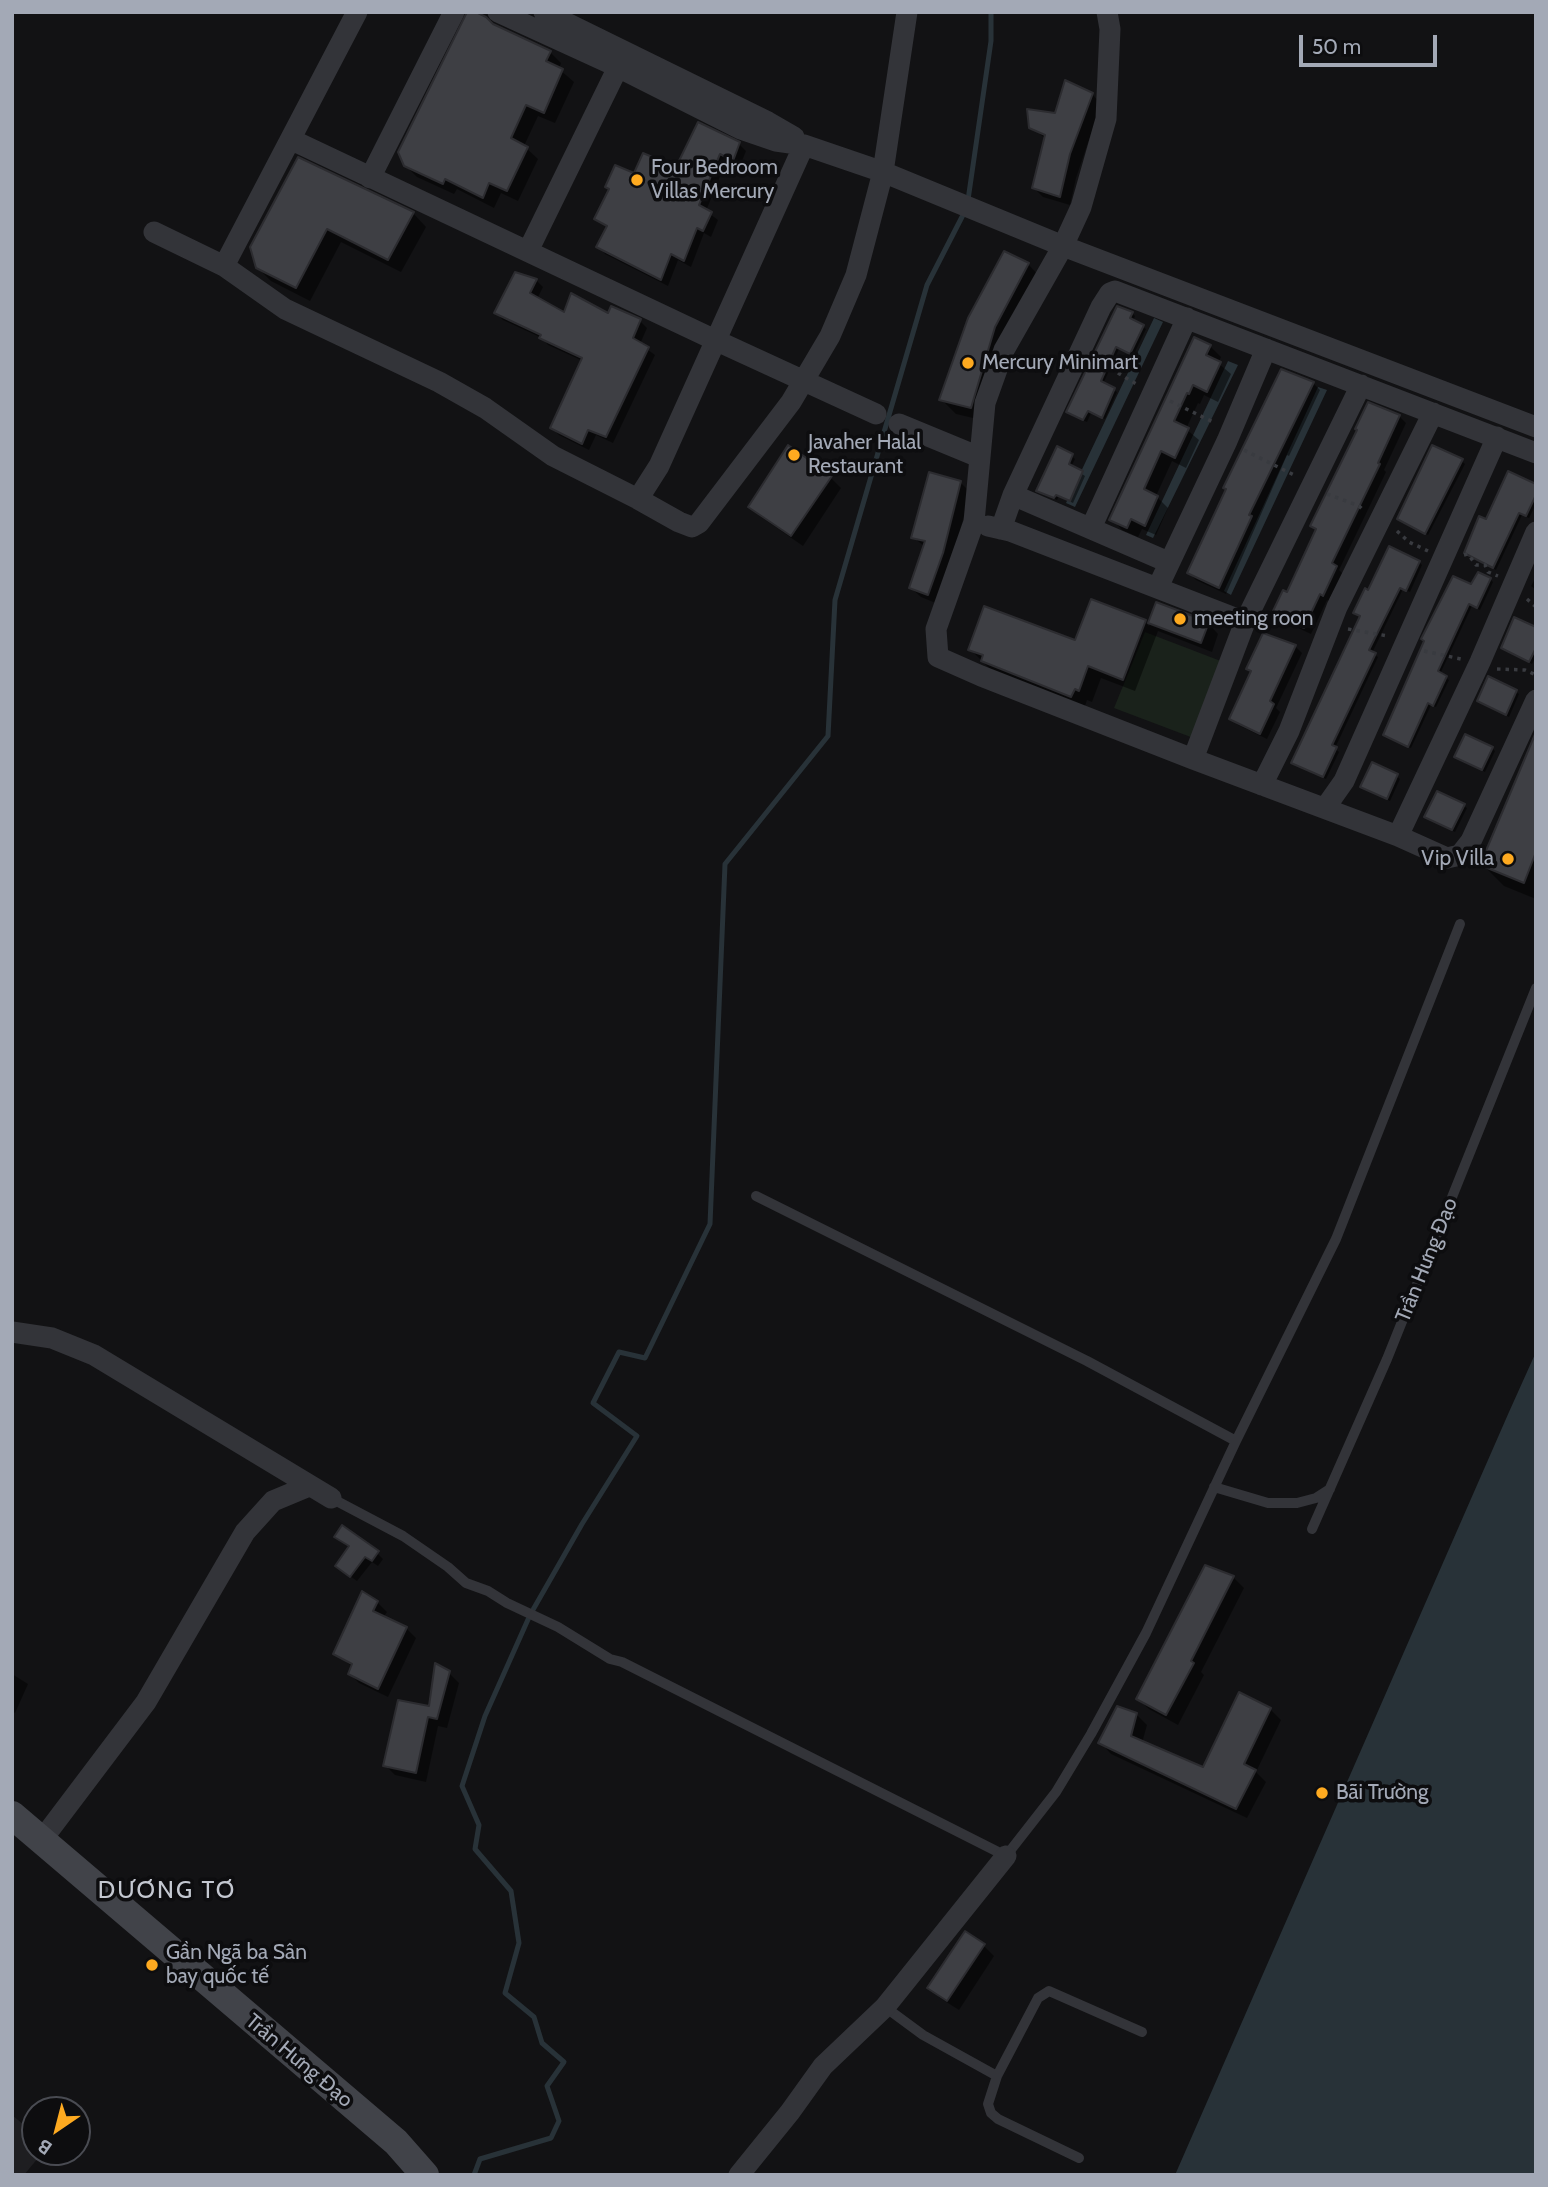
<!DOCTYPE html>
<meta charset="utf-8">
<style>
body{margin:0}
#map{position:relative;width:1548px;height:2187px;overflow:hidden;background:#121214;font-family:Cabin,sans-serif}
canvas{display:block}
.frame{position:absolute;inset:0;border:14px solid #a3a9b6;pointer-events:none}
.north{position:absolute;left:21px;top:2096px;width:70px;height:70px;box-sizing:border-box;background:#0d0d0f;border:2px solid #494b52;border-radius:50%;rotate:215deg;font-size:19px;font-weight:700;line-height:28px;text-align:center;color:#a3a9b6}
.north::after{content:'';display:block;margin:auto;width:24px;height:32px;background:#feaa20;clip-path:polygon(50% 0,100% 100%,50% 72%,0 100%)}
.scale{position:absolute;left:1299px;top:35px;width:138px;height:32px;box-sizing:border-box;border:4px solid #a3a9b6;border-top:0;padding-left:9px;font-size:21px;line-height:24px;white-space:nowrap;color:#a3a9b6;-webkit-text-stroke:5px #0d0d0f;paint-order:stroke}
</style>
<div id="map">
<canvas width="1548" height="2187"></canvas>
<div class="frame"></div>
<div class="north">B</div>
<div class="scale">50 m</div>
</div>
<script>
const context = document.querySelector('canvas').getContext('2d');
context.lineJoin = 'round';
function fillPath(path, color) { context.fillStyle = color; context.fill(path, 'evenodd'); }
const poly = rows => new Path2D(rows.map(r => 'M' + r).join(''));
function stroke(path, color, width, dash) { context.strokeStyle = color; context.lineWidth = width; context.lineCap = dash ? 'butt' : 'round'; context.setLineDash(dash || []); context.stroke(path); }
function label(font, color, halo, rows, align = 'center') {
  context.font = font + ' Cabin,sans-serif'; context.lineWidth = 7; context.setLineDash([]); context.textBaseline = 'middle'; context.strokeStyle = halo; context.fillStyle = color; for (const [text, x, y, turn = 0] of rows) {
    context.save(); context.translate(x, y); context.rotate((+turn || 0) * Math.PI / 180); context.textAlign = isNaN(turn) ? turn : align; if (halo) context.strokeText(text, 0, 0); context.fillText(text, 0, 0); context.restore();
  }
}
fillPath(poly([
 [12,2115,35,2134,35,2152,43,2152,24,2175,12,2175]
]), '#1e1e21');
fillPath(poly([
 [1145,632,1226,663,1196,739,1114,708]
]), '#1a221b');
fillPath(poly([
 [1154,318,1163,322,1075,507,1066,503],
 [1228,361,1238,365,1153,538,1146,535],
 [1318,387,1327,390,1231,595,1224,591],
 [1536,1352,1536,2175,1175,2175,1509,1412]
]), '#283238');
fillPath(poly([
 [493,26,550,52,561,63,559,69,574,82,555,123,538,116,524,146,538,159,518,201,501,193,494,208,457,189,454,194,417,177,405,165],
 [1092,94,1101,104,1076,178,1070,205,1043,197,1034,188,1046,139,1031,127],
 [739,144,746,151,740,166,727,159,706,211,718,220,711,237,704,233,691,267,678,260,668,286,605,254,599,247,608,228,596,219,634,175,677,169],
 [299,160,413,213,426,227,401,272,341,242,310,301,271,281,257,267],
 [1028,264,1042,279,986,421,956,414,941,399],
 [536,280,543,287,537,299,565,315,608,315,640,321,647,328,640,344,655,355,613,443,596,435,589,450,559,435,552,428,583,361,548,345,542,338,503,320,496,313],
 [1132,313,1135,316,1133,321,1146,329,1133,356,1119,349,1103,384,1117,392,1105,419,1091,413,1087,422,1071,415,1068,412],
 [1210,346,1221,357,1218,363,1231,374,1218,402,1204,395,1200,404,1198,403,1186,429,1199,440,1186,468,1172,461,1156,496,1168,508,1156,535,1142,529,1138,537,1122,530,1112,519],
 [1313,383,1320,390,1289,456,1287,455,1226,594,1196,580,1189,573],
 [1369,405,1399,416,1406,423,1384,470,1386,472,1339,570,1343,574,1330,602,1327,600,1311,634,1281,620,1274,613,1287,594,1317,530,1313,526,1359,431],
 [1058,449,1072,456,1075,459,1071,467,1085,476,1073,503,1059,496,1057,500,1038,490],
 [1462,461,1465,464,1428,535,1400,519],
 [830,477,841,488,803,546,761,517,750,507],
 [960,482,970,492,952,563,938,604,921,597,911,588,925,547,913,537],
 [1536,486,1536,504,1529,518,1522,515,1496,570,1466,553,1487,521],
 [1419,562,1422,565,1410,592,1403,589,1372,653,1378,657,1335,748,1339,752,1326,779,1296,765,1362,617,1355,612,1369,592],
 [1536,577,1536,590,1531,586],
 [1490,579,1493,582,1480,610,1472,606,1440,674,1449,680,1436,707,1431,705,1411,748,1388,737,1472,587],
 [1157,604,1208,623,1218,634,1212,652,1158,631,1135,691,1101,678,1092,702,1087,700,1084,709,995,674,970,649,1076,642,1145,622,1149,626],
 [1536,629,1536,657,1532,664,1506,650],
 [1295,646,1302,653,1276,708,1280,712,1267,739,1238,725,1231,718],
 [1516,692,1519,694,1509,717,1479,701],
 [1536,736,1536,899,1504,886,1482,864],
 [1492,748,1495,751,1485,772,1456,757],
 [1397,776,1400,779,1390,801,1362,786],
 [1464,806,1467,808,1455,832,1429,819],
 [336,1536,377,1553,383,1559,378,1566,372,1562,357,1581,343,1571,350,1548],
 [1206,1567,1233,1577,1244,1588,1201,1672,1204,1675,1178,1725,1149,1709,1138,1699],
 [377,1602,387,1612,383,1618,406,1628,416,1638,388,1697,359,1683,350,1674,353,1667,335,1654],
 [449,1673,459,1683,447,1728,438,1726,426,1782,395,1775,385,1765,430,1708],
 [12,1674,28,1684,15,1713,12,1711],
 [1270,1709,1281,1720,1256,1772,1266,1782,1247,1818,1111,1754,1101,1743,1136,1714,1147,1725,1142,1743,1204,1770],
 [983,1945,994,1956,959,2010,940,1998,929,1987]
]), '#0007');
stroke(poly([
 [968,200,991,41,991,12],
 [474,2175,480,2159,551,2138,559,2121,547,2086,564,2062,542,2043,534,2017,505,1993,519,1943,511,1891,475,1849,479,1825,462,1786,485,1716,530,1615,582,1524,637,1436,593,1403,619,1352,645,1358,710,1224,725,864,828,736,835,600,927,285,964,213]
]), '#283238', 5);
const building = poly([
 [467,12,476,12,486,17,493,24,551,51,546,61,563,69,544,113,526,105,511,138,528,147,507,191,489,183,483,198,445,179,443,184,404,166,398,152,467,12],
 [1065,80,1093,93,1070,154,1060,197,1032,188,1045,135,1029,128,1027,109,1055,113,1065,80],
 [698,122,740,142,733,161,720,154,699,205,712,212,703,231,697,228,684,261,671,254,661,280,596,247,607,226,594,219,609,189,605,187,615,165,634,173,643,153,676,167,698,122],
 [298,157,414,212,388,260,327,229,296,288,256,268,250,247,298,157],
 [1004,251,1029,263,995,327,971,408,939,400,968,318,1004,251],
 [515,272,537,279,530,293,564,312,571,293,608,313,611,306,641,319,633,338,649,347,606,437,588,430,582,444,550,428,582,358,539,338,541,335,494,313,515,272],
 [1117,306,1133,312,1130,318,1144,325,1130,354,1116,347,1101,381,1115,388,1102,418,1088,411,1083,420,1066,412,1117,306],
 [1194,337,1211,345,1206,355,1221,362,1207,392,1193,385,1189,394,1187,393,1174,421,1189,428,1175,458,1161,451,1157,460,1144,489,1158,496,1145,526,1131,519,1127,528,1109,520,1194,337],
 [1281,369,1314,382,1249,515,1252,516,1219,588,1187,573,1226,489,1223,488,1281,369],
 [1368,402,1400,415,1378,463,1380,464,1332,563,1337,566,1323,596,1320,594,1304,628,1272,613,1283,590,1287,592,1316,529,1310,526,1357,430,1355,429,1368,402],
 [788,445,832,476,791,536,748,507,788,445],
 [1432,445,1463,459,1425,534,1397,519,1432,445],
 [1057,446,1073,454,1069,464,1083,471,1070,501,1056,495,1054,498,1036,491,1057,446],
 [1508,471,1536,484,1536,495,1526,516,1519,513,1493,568,1464,553,1479,516,1486,519,1508,471],
 [929,472,961,481,943,553,928,595,909,588,925,541,911,538,929,472],
 [1389,546,1420,561,1406,591,1400,588,1369,650,1376,653,1332,745,1337,747,1323,777,1291,763,1360,616,1353,613,1365,588,1368,590,1389,546],
 [1478,572,1491,578,1477,608,1469,604,1438,671,1447,676,1433,706,1428,703,1408,747,1383,735,1424,641,1421,639,1453,576,1471,584,1478,572],
 [1091,599,1146,620,1123,680,1088,666,1079,691,1075,689,1071,697,981,661,983,655,968,650,984,606,1075,640,1091,599],
 [1156,602,1209,622,1201,643,1148,623,1156,602],
 [1514,617,1536,627,1536,648,1529,662,1501,648,1514,617],
 [1263,633,1296,645,1270,701,1274,704,1260,734,1229,719,1251,671,1246,669,1263,633],
 [1488,676,1517,690,1506,715,1477,701,1488,676],
 [1536,732,1536,852,1524,883,1480,865,1536,732],
 [1465,734,1493,747,1482,770,1454,757,1465,734],
 [1372,762,1398,774,1387,799,1360,787,1372,762],
 [1437,791,1465,804,1452,830,1424,817,1437,791],
 [342,1525,379,1551,372,1561,365,1557,350,1577,335,1566,349,1546,334,1537,342,1525],
 [1205,1565,1234,1576,1191,1661,1194,1663,1166,1715,1136,1699,1205,1565],
 [362,1591,378,1601,373,1611,407,1627,378,1689,348,1674,352,1664,333,1654,362,1591],
 [435,1663,450,1671,437,1719,428,1717,416,1773,383,1766,398,1700,429,1706,435,1663],
 [1239,1692,1271,1708,1244,1764,1256,1770,1236,1809,1098,1743,1117,1706,1137,1713,1131,1736,1203,1767,1239,1692],
 [965,1931,985,1944,947,2001,927,1988,965,1931]
]);
fillPath(building, '#3e3f44');
stroke(building, '#2c2c30', 2);
stroke(poly([
 [1096,360,1138,385],
 [1170,401,1213,422],
 [1244,450,1296,476],
 [1327,494,1359,506,1364,511],
 [1397,531,1409,542,1428,551],
 [1464,555,1468,554,1476,565,1485,565,1488,572,1498,576],
 [1527,599,1536,607],
 [1348,629,1388,636],
 [1424,651,1461,659],
 [1497,669,1525,670,1536,675]
]), '#393b40', 3.5, [3.5, 5]);
stroke(poly([
 [756,1196,1087,1361,1236,1441],
 [1214,1487,1268,1503,1297,1503,1316,1498,1330,1489],
 [331,1498,403,1536,448,1567,466,1583,488,1591,507,1603,558,1627,610,1659,622,1662,1006,1856,1056,1792,1091,1734,1146,1633,1236,1441,1336,1239,1460,924],
 [1312,1529,1387,1359,1536,988],
 [885,2007,923,2035,997,2076,988,2104,991,2113,998,2119,1079,2158],
 [997,2076,1038,1998,1049,1991,1142,2032]
]), '#333439', 10);
stroke(poly([
 [357,12,224,266,285,309,439,382,485,408,553,456,638,499,659,466,804,145],
 [498,12,618,67,741,129,776,141,804,145,883,172,1063,246,1536,427],
 [544,12,768,122,794,137],
 [1107,12,1110,29,1106,119,1081,207,1063,246,1004,350,985,403,974,522,936,629,938,657,981,676,1193,759,1398,836,1447,858,1460,855,1471,841,1536,700],
 [292,140,715,340,876,414],
 [370,178,454,12],
 [154,232,224,266],
 [528,251,624,55],
 [899,424,979,457],
 [1013,495,1168,562],
 [638,499,679,522,692,527,699,523,791,402,830,336,856,275,883,172,907,12],
 [988,526,1010,531,1245,622],
 [1091,528,1187,318],
 [1001,529,1013,495,1101,307,1110,293,1115,291,1536,453],
 [1158,587,1227,441,1266,349],
 [1193,759,1245,622,1361,385],
 [1262,785,1289,731,1337,607,1433,413],
 [1325,808,1344,781,1497,437],
 [1398,836,1480,662,1536,532],
 [12,1332,52,1338,94,1355,331,1498],
 [41,1841,146,1702,245,1532,273,1501,309,1486],
 [739,2175,790,2112,823,2066,885,2007,1006,1856]
]), '#333439', 21);
stroke(poly([
 [12,1815,396,2142,425,2175]
]), '#414349', 28);
for (const [x, y, r, color] of [
 [637,180,7,"#feaa20"],
 [968,363,7,"#feaa20"],
 [794,455,7,"#feaa20"],
 [1180,619,7,"#feaa20"],
 [1508,859,7,"#feaa20"],
 [1322,1793,7,"#feaa20"],
 [152,1965,7,"#feaa20"]
]) { const dot = new Path2D(); dot.arc(x, y, r, 0, 2 * Math.PI); context.fillStyle = color; context.fill(dot); stroke(dot, '#0d0d0f', 2.5); }
label('21px', '#a3a9b6', '#0d0d0f', [
 ["Four Bedroom",651,168],
 ["Villas Mercury",651,192],
 ["Mercury Minimart",982,363],
 ["Javaher Halal",808,443],
 ["Restaurant",808,467],
 ["meeting roon",1194,619],
 ["Vip Villa",1494,859,"right"],
 ["Bãi Trường",1336,1793],
 ["Gần Ngã ba Sân",166,1953],
 ["bay quốc tế",166,1977]
], 'left');
label('21px', '#a3a9b6', '#0d0d0f', [
 ["Trần Hưng Đạo",1427,1260,-68],
 ["Trần Hưng Đạo",299,2061,40]
]);
context.letterSpacing = '2px';
label('24px', '#c4c8d1', '#0d0d0f', [
 ["DƯƠNG TƠ",167,1891]
]);
context.letterSpacing = '0px';
</script>
